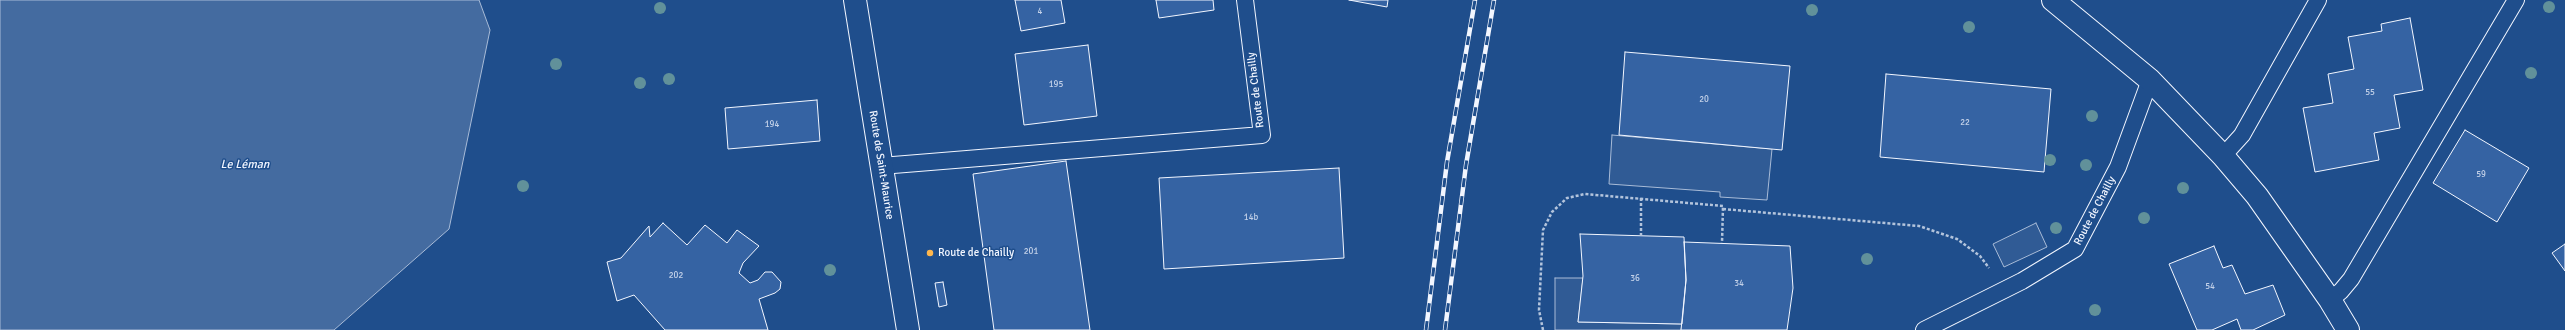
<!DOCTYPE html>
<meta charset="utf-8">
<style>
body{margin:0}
canvas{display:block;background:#1f4e8c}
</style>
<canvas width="2565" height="330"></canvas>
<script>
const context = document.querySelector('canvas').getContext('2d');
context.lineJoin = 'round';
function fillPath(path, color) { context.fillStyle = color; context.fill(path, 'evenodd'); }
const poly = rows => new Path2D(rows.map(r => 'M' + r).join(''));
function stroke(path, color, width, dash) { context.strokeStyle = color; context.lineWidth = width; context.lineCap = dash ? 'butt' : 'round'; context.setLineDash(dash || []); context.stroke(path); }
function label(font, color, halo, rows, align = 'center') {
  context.font = font + ' Signika,sans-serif'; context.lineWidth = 3; context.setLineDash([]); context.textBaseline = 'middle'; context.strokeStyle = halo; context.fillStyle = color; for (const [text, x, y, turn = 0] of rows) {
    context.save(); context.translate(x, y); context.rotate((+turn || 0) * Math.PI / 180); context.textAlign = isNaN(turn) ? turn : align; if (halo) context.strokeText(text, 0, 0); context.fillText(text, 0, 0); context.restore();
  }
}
const built = poly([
 [1612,135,1772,149,1767,200,1720,197,1720,192,1609,184,1612,135],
 [2036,223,2047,247,2004,267,1993,244,2036,223],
 [1555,278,1583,278,1578,322,1682,324,1681,330,1555,330,1555,278]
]);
fillPath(built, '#305b95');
stroke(built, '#a8bbd7', 1);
const water = poly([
 [0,0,479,0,490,30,449,229,334,330,0,330,0,0]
]);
fillPath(water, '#446ba0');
stroke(water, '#a8bbd7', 1);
const building = poly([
 [1015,0,1061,0,1065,23,1021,31,1015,0],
 [1156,0,1213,0,1214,10,1159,18,1156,0],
 [1349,0,1388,0,1387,7,1349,0],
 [2410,18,2423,90,2394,95,2400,128,2374,133,2379,160,2315,172,2303,108,2333,103,2328,74,2354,69,2348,37,2382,31,2381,24,2410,18],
 [1088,45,1097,116,1024,125,1015,54,1088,45],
 [1625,52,1790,66,1782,150,1619,135,1625,52],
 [1886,74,2051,89,2044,172,1880,157,1886,74],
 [817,100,820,141,728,149,725,108,817,100],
 [2465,130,2529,168,2497,222,2433,183,2465,130],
 [1066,161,1090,330,994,330,973,174,1066,161],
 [1339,168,1344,258,1164,269,1159,178,1339,168],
 [663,223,687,245,705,225,727,243,737,230,759,246,743,263,739,273,750,283,758,280,765,272,772,272,781,282,780,289,775,293,759,299,768,330,665,330,634,295,617,301,607,262,621,258,649,226,650,237,663,223],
 [1580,234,1684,237,1686,280,1682,324,1578,322,1583,276,1580,234],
 [1684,242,1790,246,1793,288,1787,330,1681,330,1686,280,1684,242],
 [2565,244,2565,271,2552,253,2565,244],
 [2214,246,2223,268,2232,265,2245,294,2273,285,2285,315,2253,330,2241,330,2237,319,2212,330,2197,330,2169,264,2214,246],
 [943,282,947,305,939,307,935,283,943,282]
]);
fillPath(building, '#3563a3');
stroke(building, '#f2f6ff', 1);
const service = poly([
 [2223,156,2242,135,2318,0],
 [881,166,1262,135,1245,0],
 [2330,300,2341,291,2351,279,2516,0],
 [1924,330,2022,281,2075,249,2118,167,2150,80]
]);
const tertiary = poly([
 [2053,0,2150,80,2223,156,2257,196,2330,300,2348,330]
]);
const primary = poly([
 [855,0,908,330]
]);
stroke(service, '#f2f6ff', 18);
stroke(tertiary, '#f2f6ff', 24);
stroke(primary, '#f2f6ff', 24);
stroke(poly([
 [1723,209,1919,226,1957,239,1980,256,1989,268],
 [1641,236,1641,198],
 [1543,330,1539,310,1543,230,1552,212,1567,198,1585,194,1723,206,1722,243]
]), '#b3c4dc', 2.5, [3, 2]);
stroke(service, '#1f4e8c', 16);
stroke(tertiary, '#1f4e8c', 22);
stroke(primary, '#1f4e8c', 22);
const rail = poly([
 [1426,330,1447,162,1475,0],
 [1445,330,1466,165,1494,0]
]);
stroke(rail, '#f2f6ff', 4.5);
stroke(rail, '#1f4e8c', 3, [9]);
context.fillStyle = '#61919a';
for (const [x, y] of [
 [2549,7],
 [660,8],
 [1812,10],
 [1969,27],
 [556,64],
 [2531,73],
 [669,79],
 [640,83],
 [2092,116],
 [2050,160],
 [2086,165],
 [523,186],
 [2183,188],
 [2144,218],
 [2056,228],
 [1867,259],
 [830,270],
 [2095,310]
]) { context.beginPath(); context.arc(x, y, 6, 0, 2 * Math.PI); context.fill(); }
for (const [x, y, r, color] of [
 [930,253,4,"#ffb74d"]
]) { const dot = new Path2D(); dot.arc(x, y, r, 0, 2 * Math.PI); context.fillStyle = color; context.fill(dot); stroke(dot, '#1f4e8c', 1.5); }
label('9px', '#c3d1e8', null, [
 ["4",1040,12],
 ["195",1056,85],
 ["55",2370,93],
 ["20",1704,100],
 ["22",1965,123],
 ["194",772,125],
 ["59",2481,175],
 ["14b",1251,218],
 ["201",1031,252],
 ["202",676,276],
 ["36",1635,279],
 ["34",1739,284],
 ["54",2210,287]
]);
label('11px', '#f2f6ff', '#1f4e8c', [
 ["Route de Chailly",1256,90,-97],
 ["Route de Saint-Maurice",881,165,81],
 ["Route de Chailly",2095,211,-62]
]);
label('11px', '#f2f6ff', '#1f4e8c', [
 ["Route de Chailly",938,253]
], 'left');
label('italic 12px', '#f2f6ff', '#1f4e8c', [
 ["Le Léman",245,165]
]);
</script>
